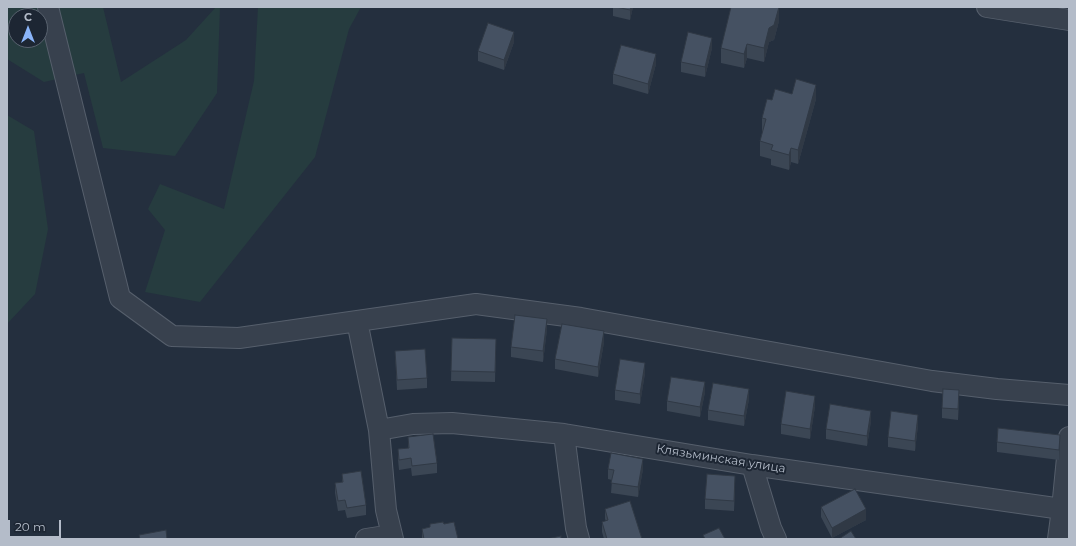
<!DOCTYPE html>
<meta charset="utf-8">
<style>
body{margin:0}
#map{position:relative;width:1076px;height:546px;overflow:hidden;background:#242f3e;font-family:Montserrat,sans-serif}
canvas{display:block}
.frame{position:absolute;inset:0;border:8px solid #b4bcc9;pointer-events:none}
.north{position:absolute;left:8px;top:8px;width:40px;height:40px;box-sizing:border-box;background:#1d2633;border:1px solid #59626f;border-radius:50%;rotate:0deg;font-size:11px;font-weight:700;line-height:16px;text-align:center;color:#b4bcc9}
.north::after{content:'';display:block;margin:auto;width:14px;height:18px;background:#8ab4f8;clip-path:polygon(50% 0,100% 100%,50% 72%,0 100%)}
.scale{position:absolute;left:8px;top:520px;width:53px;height:18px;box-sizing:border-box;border:2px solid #b4bcc9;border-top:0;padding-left:5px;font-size:12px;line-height:14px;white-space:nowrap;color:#b4bcc9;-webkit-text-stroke:3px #1d2633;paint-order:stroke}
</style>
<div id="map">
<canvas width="1076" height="546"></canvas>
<div class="frame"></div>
<div class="north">С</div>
<div class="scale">20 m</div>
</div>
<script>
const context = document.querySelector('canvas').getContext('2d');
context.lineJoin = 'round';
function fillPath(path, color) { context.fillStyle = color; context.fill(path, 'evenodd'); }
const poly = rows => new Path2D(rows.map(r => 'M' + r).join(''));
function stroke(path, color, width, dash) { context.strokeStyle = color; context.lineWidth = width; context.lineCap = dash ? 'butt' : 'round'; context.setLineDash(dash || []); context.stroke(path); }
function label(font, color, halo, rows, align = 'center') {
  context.font = font + ' Montserrat,sans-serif'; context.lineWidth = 4; context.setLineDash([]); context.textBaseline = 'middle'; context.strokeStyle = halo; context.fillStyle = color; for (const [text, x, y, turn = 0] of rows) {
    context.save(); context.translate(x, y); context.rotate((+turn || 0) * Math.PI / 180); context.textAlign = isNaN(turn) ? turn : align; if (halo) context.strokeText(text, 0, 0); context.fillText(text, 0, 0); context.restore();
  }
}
fillPath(poly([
 [7,7,103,7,121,82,186,40,216,7,220,7,217,93,175,156,103,148,84,73,44,82,7,59],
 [16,16,40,16,40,40,16,40],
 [258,7,361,7,349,29,315,157,200,302,145,292,165,230,148,209,160,184,224,209,254,81],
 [7,115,34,131,48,229,35,294,7,324]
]), '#263c3f');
const street = poly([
 [48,7,120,298,172,336,239,338,476,304,581,318,932,381,997,389,1069,395],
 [987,7,1069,20],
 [357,321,379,430,386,510,393,539],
 [379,430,413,424,452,423,564,434,752,465,1069,510],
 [564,434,576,528,579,539],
 [752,465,771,528,776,539],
 [366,539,392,535],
 [1058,539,1062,509,1069,437]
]);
stroke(street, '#565f6c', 22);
stroke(street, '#38414e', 20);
fillPath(poly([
 [613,7,633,7,630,20,613,16],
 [779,21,774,40,769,42,764,62,747,58,744,68,721,63,721,48],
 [514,42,504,70,478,61,478,51],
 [712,48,705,77,681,72,681,62],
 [656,64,648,94,613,84,613,74],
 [792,94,816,99,798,164,791,162,789,170,771,165,771,159,760,156,760,141,763,133,762,132,762,118,772,100],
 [547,329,543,362,511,357,511,347],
 [452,338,496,339,495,382,451,381],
 [604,342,598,377,555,369,555,359],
 [395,351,427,378,427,388,397,390],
 [645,373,640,404,615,400,615,390],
 [705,392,700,417,667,411,667,401],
 [749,399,744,426,708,420,708,410],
 [959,400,958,420,942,418,942,408],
 [815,406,810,439,781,434,781,424],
 [871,421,867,446,826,439,826,429],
 [918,425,915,451,888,447,888,437],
 [408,437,437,463,437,473,412,476,411,468,399,470,398,459,398,449,408,448],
 [997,442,1060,445,1059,460,997,452],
 [608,469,643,469,638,497,611,493,612,480,608,479],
 [342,474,366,505,366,515,347,518,345,510,338,511,335,493,335,483,342,482],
 [735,486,734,511,705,509,705,499],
 [821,507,866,520,832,538,821,517],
 [605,509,642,539,604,539,602,532,602,522,606,521,605,519],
 [430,524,444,524,458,539,422,539,422,529,430,527]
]), '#3b4654');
fillPath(poly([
 [631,7,633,7,630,20,630,10],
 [779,7,779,21,774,40,769,42,764,62,764,48,769,28],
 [514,32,514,42,504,70,504,60],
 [712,38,712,48,705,77,705,67],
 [747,44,747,58,744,68,744,54],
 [656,54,656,64,648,94,648,84],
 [816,85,816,99,798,164,798,150],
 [791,148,791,162,789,170,789,155],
 [547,319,547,329,543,362,543,351],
 [604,331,604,342,598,377,598,367],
 [645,363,645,373,640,404,640,394],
 [705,382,705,392,700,417,700,407],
 [749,389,749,399,744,426,744,416],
 [959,390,959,400,958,420,958,409],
 [815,396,815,406,810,439,810,429],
 [871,411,871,421,867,446,867,436],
 [918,415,918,425,915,451,915,441],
 [1060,435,1060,445,1059,460,1059,450],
 [643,459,643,469,638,497,638,487],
 [735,476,735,486,734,511,734,501],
 [866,509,866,520,832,538,832,528]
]), '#303945');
const building = poly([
 [616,7,631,7,630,10,616,7],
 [731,7,779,7,774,25,769,28,764,48,747,44,744,54,721,48,731,7],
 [488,23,514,32,504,60,478,51,488,23],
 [688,32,712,38,705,67,681,62,688,32],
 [621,45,656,54,648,84,613,74,621,45],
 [796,79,816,85,798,150,791,148,789,155,771,150,773,145,760,141,766,119,762,118,767,99,772,100,775,89,792,94,796,79],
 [515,315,547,319,543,351,511,347,515,315],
 [562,324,604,331,598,367,555,359,562,324],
 [452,338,496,339,495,372,451,371,452,338],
 [425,349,427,378,397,380,395,351,425,349],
 [620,359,645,363,640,394,615,390,620,359],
 [671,377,705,382,700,407,667,401,671,377],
 [713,383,749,389,744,416,708,410,713,383],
 [943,389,959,390,958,409,942,408,943,389],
 [786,391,815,396,810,429,781,424,786,391],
 [830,404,871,411,867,436,826,429,830,404],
 [891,411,918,415,915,441,888,437,891,411],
 [998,428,1060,435,1059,450,997,442,998,428],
 [433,434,437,463,412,466,411,458,399,460,398,449,409,448,408,437,433,434],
 [611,453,643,459,638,487,611,483,614,470,608,469,611,453],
 [361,471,366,505,347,508,345,500,338,501,335,483,343,482,342,474,361,471],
 [707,474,735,476,734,501,705,499,707,474],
 [855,489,866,509,832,528,821,507,855,489],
 [630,501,642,539,607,539,602,522,608,520,605,509,630,501],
 [443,522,444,524,454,522,458,539,424,539,422,529,430,527,430,524,443,522],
 [719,528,725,539,705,539,703,535,719,528],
 [166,530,167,539,140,539,139,535,166,530],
 [851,531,856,539,839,539,851,531],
 [561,536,561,539,547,539,561,536]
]);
fillPath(building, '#455162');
stroke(building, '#303945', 1);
label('12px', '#b4bcc9', '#1d2633', [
 ["Клязьминская улица",721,459,9]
]);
</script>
